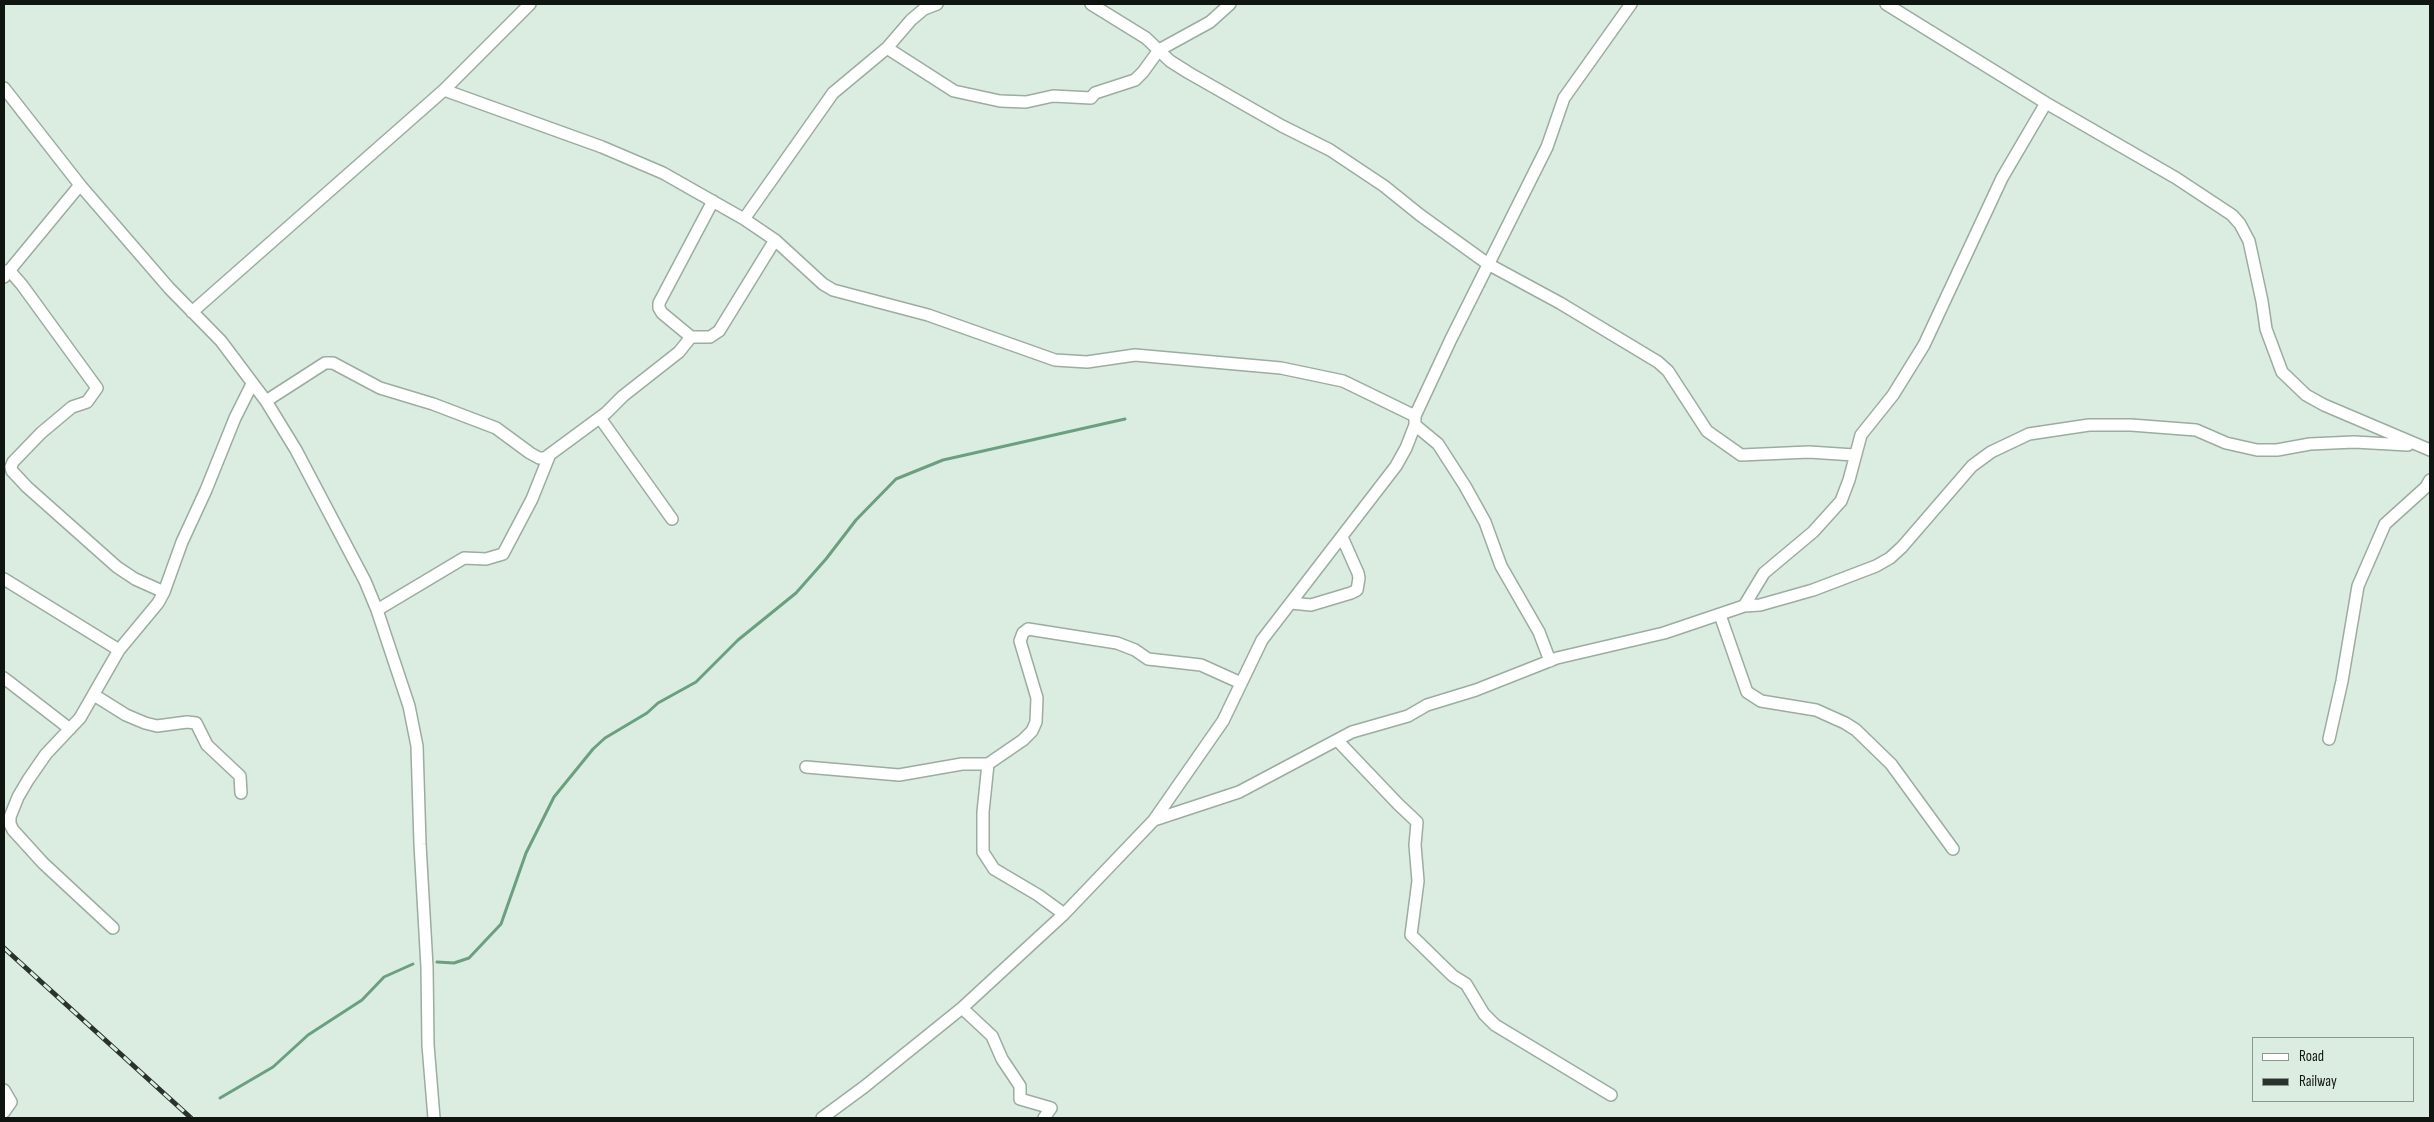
<!DOCTYPE html>
<style>
body{margin:0}
#map{position:relative;width:2434px;height:1122px;overflow:hidden;background:#dbede1;font-family:"Sofia Sans Condensed",sans-serif}
canvas{display:block}
.frame{position:absolute;inset:0;border:5px solid #0f1511;pointer-events:none}
.legend{position:absolute;left:2252px;top:1037px;width:162px;height:65px;box-sizing:border-box;background:#dbede1;border:1px solid #89978e;margin:0;padding:6px 9px;list-style:none;font-size:15px;color:#0f1511}
.legend li{display:flex;align-items:center;gap:10px;height:25px}
.legend b{width:25px;border:1px solid #89978e}
</style>
<div id="map">
<canvas width="2434" height="1122"></canvas>
<div class="frame"></div>
<ul class="legend">
<li><b style="height:6px;background:#fff"></b>Road</li>
<li><b style="height:6px;background:#2a322d"></b>Railway</li>
</ul>
</div>
<script>
const context = document.querySelector('canvas').getContext('2d');
context.lineJoin = 'round';
const poly = rows => new Path2D(rows.map(r => 'M' + r).join(''));
function stroke(path, color, width, dash) { context.strokeStyle = color; context.lineWidth = width; context.lineCap = dash ? 'butt' : 'round'; context.setLineDash(dash || []); context.stroke(path); }
stroke(poly([
 [437,962,454,963,469,958,501,924,526,853,554,797,593,749,605,738,647,713,658,703,696,682,738,640,796,593,826,559,856,520,896,479,943,460,1125,419],
 [220,1098,273,1067,308,1035,362,1000,384,977,413,964]
]), '#6aa07f', 3);
const street = poly([
 [1091,4,1146,38,1170,61,1189,73,1282,126,1330,150,1384,186,1420,215,1488,264,1560,303,1658,362,1668,371,1707,431,1741,455,1809,452,1854,455],
 [1886,4,2046,103,2176,178,2232,215,2240,224,2249,241,2262,301,2266,329,2282,372,2306,395,2324,405,2430,450],
 [887,48,954,91,1000,101,1026,102,1053,96,1091,98,1095,93,1135,80,1143,72,1159,50,1210,22,1230,4],
 [4,88,80,185,169,288,221,341,266,401,296,450,365,581,377,610,409,706,417,746,420,844,427,967,428,1045,434,1118],
 [444,90,602,147,663,173,744,219,775,240,823,284,833,290,928,315,1055,360,1087,362,1135,355,1281,368,1343,381,1415,416],
 [713,201,659,303,659,308,662,313,691,337,710,337,719,331,775,240],
 [744,219,833,93,887,48,911,20,924,9,937,4],
 [9,270,22,285,97,388,87,402,72,407,41,433,13,462,11,467,12,471,27,487,117,567,135,579,164,592],
 [4,277,80,185],
 [192,312,444,90,530,4],
 [266,401,325,363,333,363,380,388,433,404,496,428,530,453,539,458,545,458,606,413,623,396,679,352,691,337],
 [600,418,672,519],
 [1415,425,1438,444,1465,486,1485,522,1501,566,1539,632,1550,661],
 [4,579,119,650],
 [1291,603,1311,605,1351,593,1357,590,1359,578,1358,573,1342,537],
 [1744,606,1760,605,1813,590,1876,566,1890,558,1902,547,1972,466,1991,452,2029,434,2089,425,2131,425,2196,430,2226,443,2257,450,2277,450,2310,444,2354,442,2408,445],
 [377,610,464,558,486,559,503,554,532,499,550,454],
 [1720,615,1747,692,1761,701,1816,710,1845,723,1856,730,1891,764,1953,849],
 [4,678,70,729],
 [94,695,126,715,145,723,157,726,187,722,196,723,207,745,240,776,241,793],
 [2329,739,2342,681,2358,586,2385,524,2426,487,2430,480],
 [1337,740,1398,804,1417,822,1415,845,1418,881,1411,935,1453,976,1466,984,1484,1014,1495,1025,1611,1095],
 [988,764,983,812,983,852,994,869,1038,895,1064,914],
 [806,767,899,775,962,764,988,764,1023,740,1032,731,1036,722,1037,698,1020,641,1023,633,1028,629,1117,643,1135,650,1148,659,1201,665,1241,683],
 [1154,820,1239,792,1352,732,1408,716,1427,705,1476,690,1557,658,1664,633,1744,606,1764,573,1813,532,1841,501,1849,480,1861,435,1893,395,1924,345,2002,178,2046,103],
 [113,928,43,863,13,830,10,824,10,817,18,797,28,780,46,754,80,718,119,650,158,603,164,592,182,542,206,490,235,418,252,384],
 [962,1008,992,1036,1002,1059,1020,1086,1020,1099,1051,1108,1044,1118],
 [4,1090,11,1102,4,1112],
 [822,1118,864,1087,962,1008,1064,914,1154,820,1223,721,1262,640,1396,466,1406,448,1415,425,1415,416,1451,339,1547,147,1564,98,1631,4]
]);
stroke(street, '#9baca1', 14);
stroke(street, '#fff', 11);
const rail = poly([
 [4,948,191,1118]
]);
stroke(rail, '#2a322d', 5);
stroke(rail, '#dbede1', 3, [9]);
</script>
